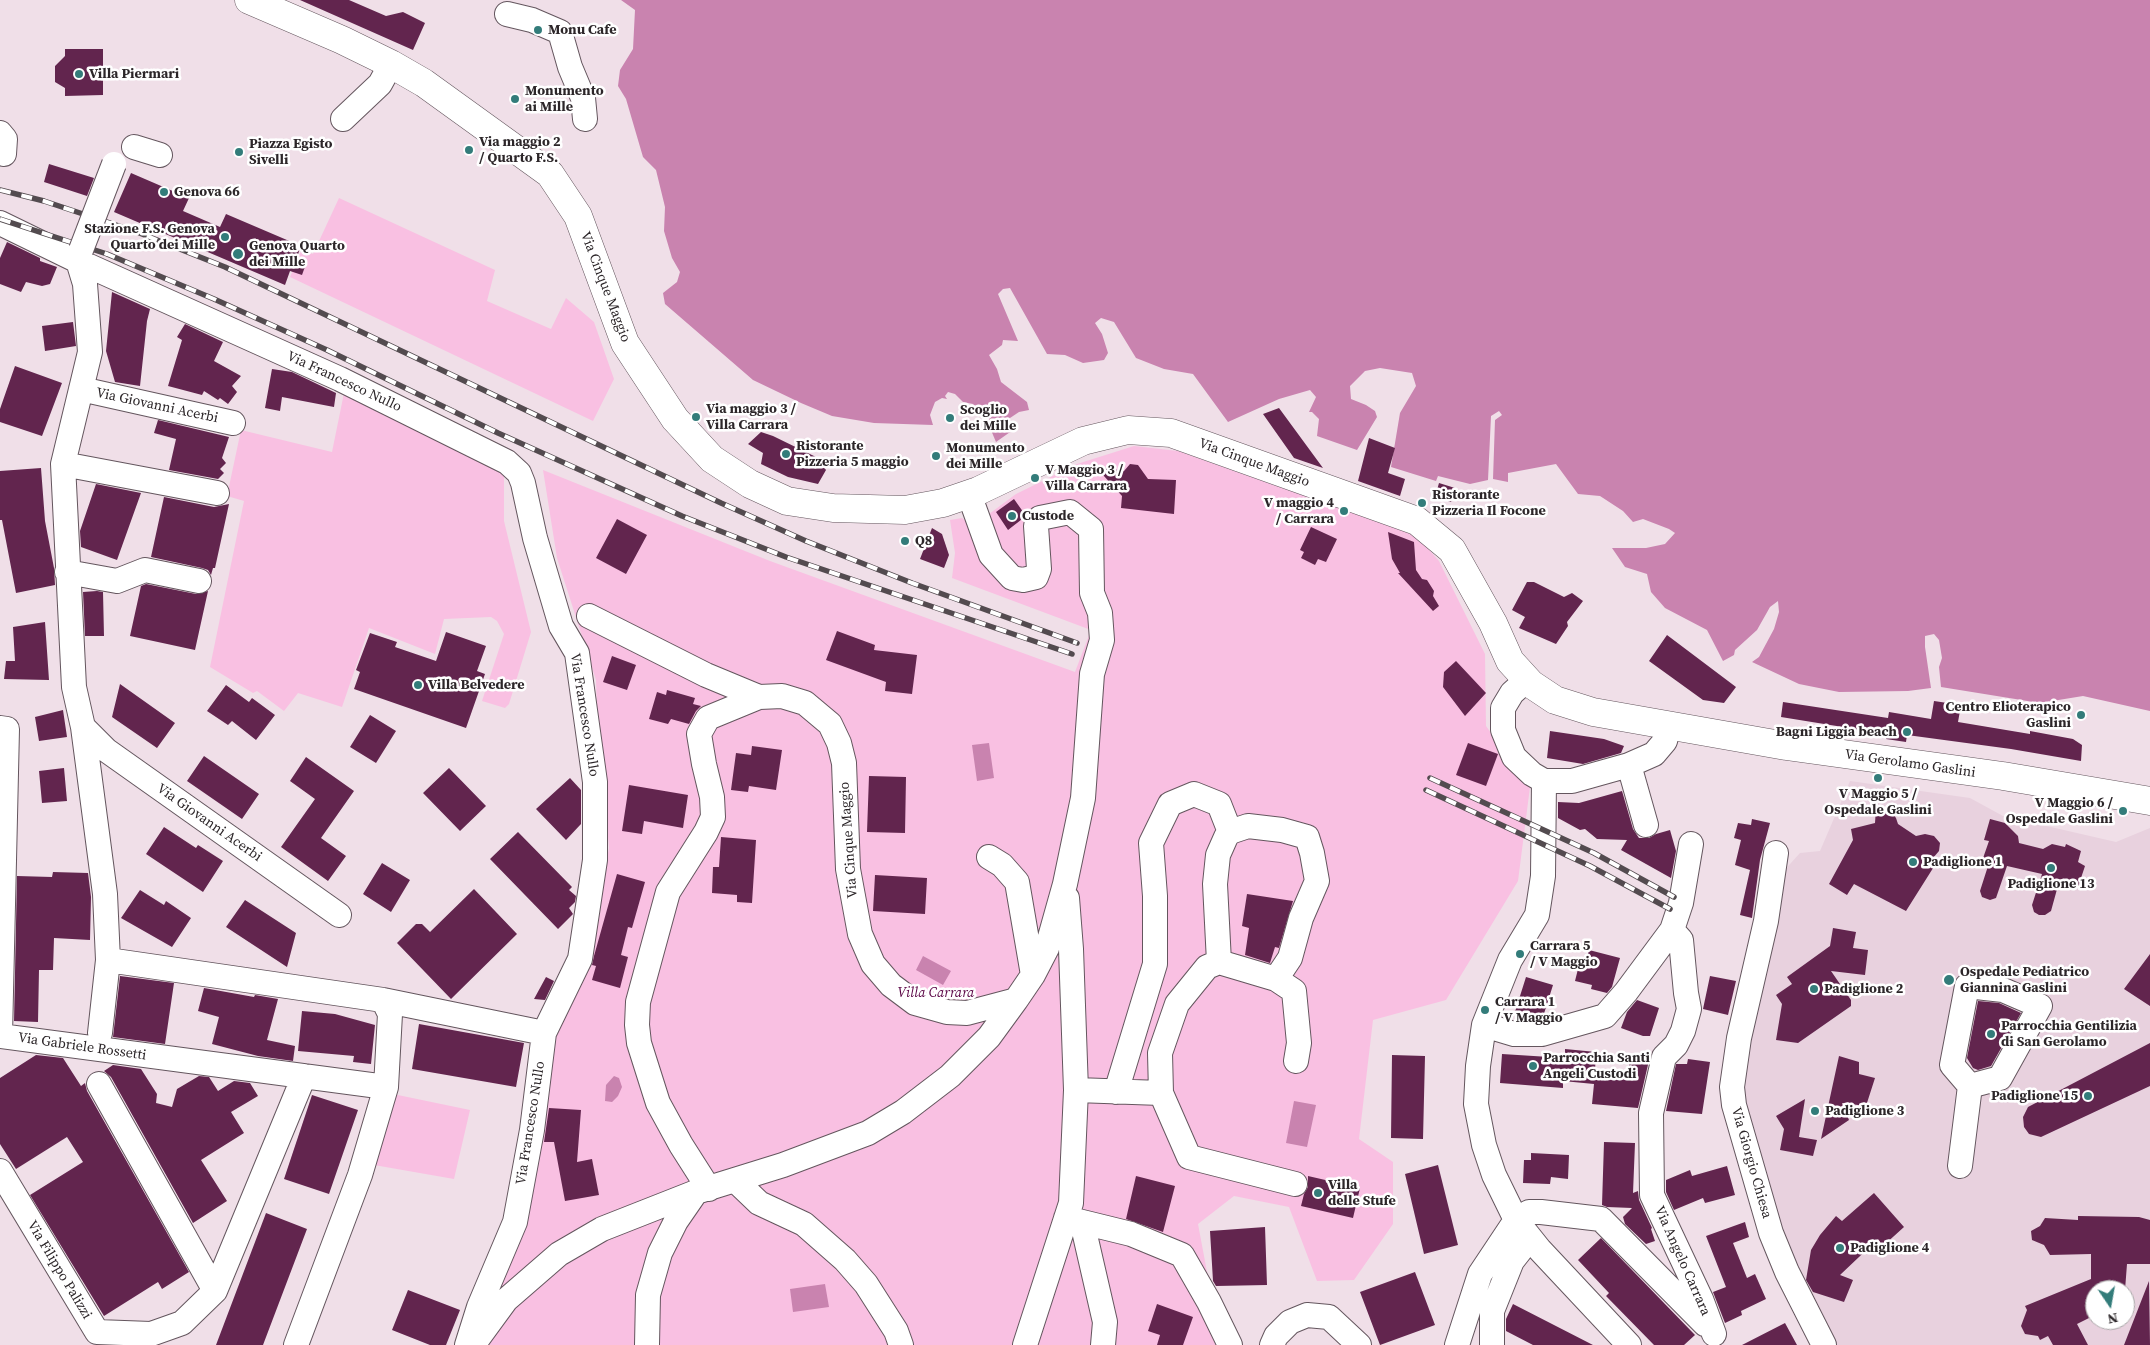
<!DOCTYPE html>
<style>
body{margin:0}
#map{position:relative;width:2150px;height:1345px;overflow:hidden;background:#f0dfe8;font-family:"Source Serif 4",serif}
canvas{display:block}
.north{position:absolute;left:2085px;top:1280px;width:50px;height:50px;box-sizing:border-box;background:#fff;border:1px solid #aba8a9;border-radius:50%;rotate:168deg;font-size:14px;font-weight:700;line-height:20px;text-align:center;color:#2c2629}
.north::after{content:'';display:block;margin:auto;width:18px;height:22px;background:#337c7a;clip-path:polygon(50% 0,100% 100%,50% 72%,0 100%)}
</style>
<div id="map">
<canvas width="2150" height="1345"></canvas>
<div class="north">N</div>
</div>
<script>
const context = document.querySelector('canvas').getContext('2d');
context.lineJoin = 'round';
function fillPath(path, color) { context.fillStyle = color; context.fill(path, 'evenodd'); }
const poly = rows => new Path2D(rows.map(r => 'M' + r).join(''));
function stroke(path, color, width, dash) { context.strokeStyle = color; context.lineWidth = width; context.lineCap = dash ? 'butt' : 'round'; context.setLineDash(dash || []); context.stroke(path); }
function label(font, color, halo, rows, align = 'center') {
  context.font = font + ' "Source Serif 4",serif'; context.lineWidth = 5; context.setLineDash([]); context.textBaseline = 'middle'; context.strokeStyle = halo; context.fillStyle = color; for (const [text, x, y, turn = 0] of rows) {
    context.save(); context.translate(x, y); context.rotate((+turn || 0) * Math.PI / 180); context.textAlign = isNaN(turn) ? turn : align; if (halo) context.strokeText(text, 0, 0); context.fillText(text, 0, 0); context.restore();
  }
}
fillPath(poly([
 [1850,781,1970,798,2003,816,2116,842,2150,828,2150,1345,1832,1345,1796,1278,1740,1121,1761,896,1800,853,1820,851],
 [2095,1290,2125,1290,2125,1320,2095,1320]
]), '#e8d1de');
fillPath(poly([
 [339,198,495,270,487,301,551,329,566,298,594,322,614,379,593,421,290,277,302,249,313,254],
 [344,393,501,470,504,475,504,521,531,632,509,704,505,708,482,701,504,634,497,621,491,617,444,619,435,654,369,628,342,707,298,693,284,711,257,691,253,693,210,667,244,501,227,496,241,430,332,452],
 [1134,446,1178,451,1417,536,1439,561,1485,654,1486,726,1530,787,1518,881,1446,1000,1373,1020,1359,1139,1393,1162,1393,1224,1354,1280,1317,1281,1289,1207,1234,1196,1198,1224,1210,1288,1241,1345,471,1345,552,1042,584,971,609,848,597,714,596,680,557,558,543,470,770,561,1075,672,1091,630,952,578,955,553,950,520,962,518,966,521,985,517,1016,494,1077,464],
 [393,1094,470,1110,454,1179,374,1165]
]), '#f9c0e2');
fillPath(poly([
 [621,0,2150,0,2150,711,2083,696,2040,703,1941,687,1939,667,1942,658,1939,640,1934,634,1925,636,1925,647,1931,688,1908,691,1839,692,1799,684,1752,662,1759,657,1774,629,1779,612,1778,601,1770,607,1757,630,1735,650,1734,655,1723,661,1707,630,1665,608,1651,592,1647,574,1625,567,1612,548,1646,548,1665,544,1675,533,1669,529,1643,519,1633,522,1623,511,1600,496,1578,494,1556,464,1508,473,1508,482,1493,479,1495,420,1502,415,1499,411,1491,416,1488,480,1470,484,1438,476,1436,481,1391,467,1400,413,1416,386,1412,373,1380,368,1365,371,1350,386,1351,399,1366,405,1375,411,1377,417,1357,450,1317,436,1319,419,1312,412,1309,412,1316,397,1310,390,1279,399,1228,422,1193,374,1164,369,1136,358,1114,322,1101,318,1095,323,1102,334,1108,353,1104,360,1083,363,1065,355,1047,354,1010,288,1003,289,998,294,1018,341,1003,340,1002,345,989,355,997,369,1001,382,1027,402,1029,410,1019,412,1007,420,1013,430,996,442,988,423,991,422,973,404,963,402,955,394,948,392,945,396,947,399,942,398,935,402,930,415,933,425,874,423,832,416,801,403,753,380,665,304,663,293,677,282,680,272,672,258,664,231,665,207,656,170,643,157,626,99,618,86,620,70,633,49,635,10],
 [989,743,994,778,977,781,972,745],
 [923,956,951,971,943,985,916,970],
 [614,1076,619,1078,622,1087,618,1096,612,1102,605,1101,606,1085],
 [1294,1101,1316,1105,1307,1147,1286,1143],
 [825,1284,829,1307,793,1312,790,1289]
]), '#c983af');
fillPath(poly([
 [300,0,349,0,386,16,403,12,425,23,413,50],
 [65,49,103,49,103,95,65,96,65,88,55,82,55,66,65,56],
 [49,164,94,178,87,196,44,182],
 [131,173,189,198,183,211,220,227,226,214,301,246,297,257,307,261,302,275,290,271,285,285,114,212],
 [7,242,40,258,40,261,57,267,50,284,42,286,26,282,21,292,0,284,0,258],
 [112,292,150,309,147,321,140,386,115,382,106,351],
 [73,322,76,346,45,351,42,326],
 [185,324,223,342,214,361,241,376,232,386,237,392,228,404,220,398,218,400,204,391,202,395,168,386,182,340,177,337],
 [15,366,62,383,42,436,0,422,0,409],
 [272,369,292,372,336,393,334,407,282,397,280,411,265,408],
 [1279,408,1323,468,1294,458,1263,414],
 [158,420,229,437,222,458,226,463,220,469,224,473,218,479,169,470,176,439,154,433],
 [761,432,773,436,816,457,826,470,818,484,788,477,761,464,763,453,748,444],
 [1369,438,1395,448,1388,473,1405,479,1400,496,1358,481],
 [1130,464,1138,465,1148,479,1176,480,1174,514,1121,508,1122,496,1095,466,1124,471],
 [41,468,45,521,54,568,55,585,16,593,2,520,0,520,0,471],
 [1439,483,1455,488,1451,502,1435,497],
 [96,484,141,493,117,560,81,547,80,531],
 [164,497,214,507,229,504,215,568,213,568,211,575,208,570,202,568,151,557],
 [1014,499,1026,516,1008,530,996,512],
 [617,519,647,535,626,574,596,558],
 [1311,527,1337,539,1326,562,1318,559,1315,565,1301,558,1304,552,1300,550],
 [932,528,942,534,949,555,944,568,920,559],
 [1388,532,1414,542,1416,570,1422,579,1427,580,1434,591,1433,596,1439,606,1433,611,1398,573,1400,573,1392,559],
 [1527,582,1534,582,1564,597,1572,593,1583,601,1567,622,1568,626,1556,644,1519,628,1525,617,1512,610],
 [146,584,196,594,208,591,195,650,130,636,141,586],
 [97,591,103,592,104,636,85,636,83,592],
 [45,622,49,680,4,679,6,661,15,661,13,627],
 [837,631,875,645,874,650,917,655,912,694,885,691,886,682,826,660],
 [446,632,486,646,477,671,485,674,466,728,354,689,360,672,356,670,370,633,397,642,395,647,436,661],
 [1667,635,1736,687,1724,703,1703,700,1649,661],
 [612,656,636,665,627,690,603,682],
 [1456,661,1486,693,1465,716,1443,687,1444,672],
 [120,684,175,723,157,748,112,717],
 [226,685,249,702,252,698,275,715,256,740,232,721,228,725,207,711],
 [667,690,695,698,693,704,701,706,696,711,689,724,671,719,668,724,649,719,657,692,666,695],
 [1934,701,1961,705,1958,722,2030,734,2030,731,2073,739,2082,745,2081,761,2011,749,1907,735,1906,742,1886,739,1886,734,1781,717,1783,702,1888,718,1889,712,1931,719],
 [63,710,67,737,39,741,35,717],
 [370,715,396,731,376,763,350,747],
 [1550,731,1604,739,1624,746,1621,753,1583,764,1547,758],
 [1468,743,1498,754,1486,786,1456,775],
 [752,746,782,750,776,790,749,786,748,792,731,790,736,753,751,755],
 [204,756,259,794,242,819,187,781],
 [306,757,354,791,321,838,346,856,328,881,281,847,315,799,290,781],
 [64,768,67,801,42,803,39,771],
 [449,768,486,806,460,831,423,793],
 [869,776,906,777,905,833,867,832],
 [570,778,581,790,581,824,566,840,536,809],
 [629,785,688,795,683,828,644,821,642,834,622,831],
 [1622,791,1633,829,1639,838,1649,838,1656,834,1670,830,1676,851,1671,878,1621,850,1627,840,1597,839,1585,829,1580,830,1558,818,1558,802,1579,803],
 [1876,808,1889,809,1896,818,1898,824,1916,836,1925,834,1934,836,1940,843,1939,851,1933,858,1935,865,1906,911,1854,884,1847,895,1829,884,1853,840,1851,829,1875,823],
 [1752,819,1770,823,1760,860,1752,918,1740,915,1750,870,1735,865,1741,840,1734,838,1738,823,1751,825],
 [1990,819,2005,823,2018,836,2019,843,2043,849,2052,844,2065,847,2066,844,2081,851,2078,862,2085,866,2078,887,2059,882,2051,911,2045,915,2039,915,2034,912,2032,905,2042,874,2007,866,1996,898,1990,900,1982,897,1980,891,1988,866,1982,861,1989,841,1984,840],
 [164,827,196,848,198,845,223,861,203,892,146,854],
 [518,832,572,887,569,890,576,896,575,902,569,908,573,914,558,929,490,859],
 [721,837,756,840,752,903,737,902,737,895,712,893,713,867,719,867],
 [382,863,410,880,391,912,363,894],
 [53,872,88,873,91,897,90,940,54,938,53,970,39,970,38,1022,14,1021,17,876,52,877],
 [617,874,645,882,632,928,628,927,621,955,628,957,620,988,592,980,596,966,592,965,594,956],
 [875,875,927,878,925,914,873,911],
 [474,889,517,934,451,999,397,943,416,924,422,924,430,932],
 [140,890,164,905,166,901,191,918,172,947,121,918],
 [1247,894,1293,901,1279,948,1275,947,1270,963,1245,955,1249,928,1242,926],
 [245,900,296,933,287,967,226,927],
 [1833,928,1856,932,1853,948,1868,950,1865,975,1831,971,1851,1000,1851,1006,1798,1043,1776,1040,1782,1004,1776,995,1792,984,1787,977,1830,946],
 [1589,950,1620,958,1612,987,1607,993,1591,989,1592,985,1575,981,1579,965,1584,967],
 [2150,954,2150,1006,2124,989],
 [120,976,174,983,165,1044,113,1037],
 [1710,976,1736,981,1728,1015,1703,1009],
 [546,977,554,981,545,1000,534,999],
 [1526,977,1553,985,1542,1020,1533,1020,1514,1015],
 [204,988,254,997,255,995,278,999,267,1040,295,1046,293,1061,258,1056,212,1044,219,1017,198,1011],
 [1637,1000,1659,1008,1650,1036,1643,1036,1621,1028,1627,1012],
 [1978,1001,1999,1003,2021,1013,1991,1066,1978,1070,1973,1068,1967,1058],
 [302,1011,335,1014,375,1025,371,1064,353,1062,354,1056,298,1051],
 [419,1024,524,1043,516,1087,412,1069],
 [2150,1043,2150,1086,2041,1137,2029,1134,2024,1127,2023,1117,2028,1107],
 [1565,1049,1596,1052,1595,1071,1627,1074,1632,1054,1650,1056,1638,1108,1592,1104,1594,1084,1563,1081,1563,1088,1500,1083,1502,1054,1565,1058],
 [36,1055,63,1058,81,1086,85,1083,87,1091,189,1272,162,1289,158,1282,104,1316,30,1195,83,1162,67,1137,16,1169,0,1144,0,1078],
 [1392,1055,1425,1056,1423,1139,1391,1138],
 [1839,1056,1859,1062,1859,1074,1875,1078,1866,1106,1842,1103,1849,1120,1821,1139],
 [1688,1059,1710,1062,1702,1114,1666,1111,1676,1064,1687,1064],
 [113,1065,141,1069,157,1094,156,1103,172,1107,177,1089,199,1076,209,1077,218,1091,234,1081,250,1083,258,1096,231,1112,244,1133,201,1160,227,1201,193,1223,111,1077,104,1071],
 [312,1095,358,1110,329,1194,284,1179],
 [1805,1099,1799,1137,1817,1140,1813,1156,1780,1150,1784,1129,1776,1116],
 [549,1108,581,1110,577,1162,592,1159,599,1195,565,1201,554,1142,544,1142],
 [1604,1142,1635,1143,1633,1193,1638,1191,1639,1200,1652,1228,1651,1229,1655,1241,1646,1244,1625,1224,1623,1217,1632,1208,1607,1207,1602,1205],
 [1531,1153,1569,1155,1568,1179,1551,1177,1550,1184,1523,1183,1524,1160,1531,1160],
 [1438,1165,1458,1245,1424,1254,1405,1174],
 [1727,1166,1735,1195,1705,1203,1703,1198,1674,1210,1666,1192,1666,1180,1690,1170,1692,1176],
 [1136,1176,1175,1186,1163,1232,1126,1219],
 [1308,1176,1360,1188,1353,1218,1301,1206,1304,1194,1308,1187],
 [1874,1193,1904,1227,1883,1246,1878,1239,1840,1275,1853,1280,1844,1302,1813,1292,1806,1280,1811,1250,1820,1235,1836,1216,1842,1221],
 [266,1213,307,1229,263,1345,216,1345],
 [2078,1216,2139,1217,2150,1220,2150,1264,2127,1264,2125,1290,2095,1290,2095,1315,2077,1324,2088,1345,2053,1345,2048,1336,2040,1340,2038,1336,2025,1334,2021,1326,2027,1310,2025,1306,2091,1279,2091,1254,2050,1255,2044,1245,2032,1240,2031,1231,2040,1226,2045,1218,2078,1220],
 [1745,1222,1749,1237,1733,1243,1747,1278,1755,1274,1766,1299,1741,1311,1742,1315,1725,1323,1713,1292,1726,1287,1706,1236],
 [1265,1227,1267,1285,1216,1286,1213,1281,1210,1231],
 [1601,1238,1695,1335,1684,1345,1654,1345,1606,1296,1609,1293,1578,1260],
 [1415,1272,1435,1325,1380,1345,1360,1292],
 [2149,1281,2150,1345,2124,1345],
 [408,1290,460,1310,446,1345,430,1345,392,1330],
 [1157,1304,1193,1317,1183,1345,1157,1345,1160,1335,1148,1331],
 [1513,1304,1593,1345,1533,1345,1506,1331,1506,1319],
 [1785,1323,1797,1345,1742,1345]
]), '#62254e');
const minor = poly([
 [507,14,532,20,560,32,570,67,583,98,585,119],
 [343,119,380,84,391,64],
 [0,133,5,139,4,154],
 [134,147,160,155],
 [0,223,78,261,85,284,90,352,63,464,74,687,83,727,106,750,339,915],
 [78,261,340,379,507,462,519,473,523,483,535,538,561,626,577,653,595,782,595,860,580,959,544,1033,532,1130,515,1222,479,1307,467,1345],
 [81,389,233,423],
 [63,464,217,493],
 [67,572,117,581,145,570,199,581],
 [589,616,706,675,759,697],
 [1521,685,1512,693,1503,708,1503,730,1514,757,1532,774,1544,781,1572,781,1629,765,1654,754,1665,741,1669,726],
 [83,727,105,894,108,960,100,1033],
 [0,728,7,729,0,1036,386,1087],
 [1629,765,1646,825],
 [1544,781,1543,876,1537,915,1510,960,1484,1025,1478,1066,1476,1104,1484,1145,1494,1175,1516,1220,1540,1250,1629,1345],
 [1776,853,1766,921,1739,1038,1732,1087,1734,1105,1771,1233,1787,1272,1824,1345],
 [989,857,1002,865,1017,882,1033,975],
 [1672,930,1681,940,1686,993,1689,1009,1683,1031,1676,1045,1664,1057,1651,1113,1652,1195,1701,1299,1714,1334],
 [108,960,383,1000,544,1033],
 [1219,962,1215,884,1218,855,1226,837,1230,832,1248,826,1282,830,1307,837,1312,853,1317,881,1301,918,1290,958,1276,979],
 [1484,1025,1514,1034,1542,1034,1605,1016,1626,992,1672,930,1681,903,1691,844],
 [99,1084,215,1291],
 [1076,1090,1161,1093,1189,1157,1295,1184],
 [1116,1092,1155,964,1155,896,1151,843,1170,804,1194,794,1219,804,1230,832],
 [1161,1093,1160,1053,1177,1004,1207,967,1219,962,1276,979,1294,991,1299,1043,1296,1061],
 [1960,1166,1970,1086,2000,1078,2040,1006,2003,990,1967,986,1952,1065,1970,1086],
 [0,1171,97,1332,151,1334,182,1323,215,1291,304,1076],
 [736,1181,759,1203,804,1224,845,1260,866,1284,896,1331,901,1345],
 [709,1189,681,1145,658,1103,639,1043,637,1025,638,1002,668,892,706,832,713,817,712,797,704,764,699,734,708,718,759,697,782,696,805,703,830,724,839,743,844,763,848,869,860,934,873,964,891,985,915,1003,947,1012,967,1013,1016,1000,1033,975,1047,948,1065,884,1083,798,1092,674,1102,640,1100,613,1092,593,1091,529,1070,512,1040,518,1036,526,1039,569,1036,577,1023,580,1012,578,991,555,969,494],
 [1066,1218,1131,1234,1182,1255,1209,1302,1230,1345],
 [1082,1222,1105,1322,1103,1345],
 [296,1345,360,1175,386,1087,390,1014,383,1000],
 [476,1345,476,1341,506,1300,559,1254,602,1229,696,1192,783,1165,868,1133,903,1112,950,1076,989,1037,1016,1000],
 [647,1345,648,1295,660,1253,676,1221,696,1192],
 [1025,1345,1071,1203,1076,1090,1071,949,1067,898],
 [1272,1345,1276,1336,1290,1322,1307,1315,1329,1317,1359,1345],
 [1457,1345,1480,1274,1516,1220,1529,1212,1541,1212,1601,1219,1705,1324],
 [1492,1345,1492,1311,1512,1261,1530,1238]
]);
const major = poly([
 [249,0,342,40,391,64,424,83,550,174,578,216,625,343,675,419,712,459,750,484,787,501,833,508,905,510,943,503,978,491,1083,441,1128,430,1171,433,1417,521,1452,550,1493,623,1510,661,1531,684,1555,700,1593,712,1786,746,2003,776,2150,801]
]);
stroke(minor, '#64565e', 26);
stroke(major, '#64565e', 29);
stroke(minor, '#fff', 24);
stroke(major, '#fff', 28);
const rail = poly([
 [0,190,44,201,137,232,225,267,721,503,806,541,912,583,1077,643],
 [0,219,107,254,214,299,327,350,498,433,682,516,786,557,1072,654],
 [1430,778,1594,853,1674,897],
 [1426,790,1590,866,1670,909]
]);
stroke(rail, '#534b4f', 5.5);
stroke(rail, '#fff', 4, [11]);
const minorBridge = poly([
 [81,250,114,164]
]);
stroke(minorBridge, '#64565e', 26, []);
stroke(minorBridge, '#fff', 24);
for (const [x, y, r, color] of [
 [538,30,5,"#337c7a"],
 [79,74,5,"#337c7a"],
 [515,99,5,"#337c7a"],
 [469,150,5,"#337c7a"],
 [239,152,5,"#337c7a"],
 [164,192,5,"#337c7a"],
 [225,237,5,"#337c7a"],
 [238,254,6,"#337c7a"],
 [696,417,5,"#337c7a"],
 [950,418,5,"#337c7a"],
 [786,454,5,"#337c7a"],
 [936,456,5,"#337c7a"],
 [1035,478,5,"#337c7a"],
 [1422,503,5,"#337c7a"],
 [1344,511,5,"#337c7a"],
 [1012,516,5,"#337c7a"],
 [905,541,5,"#337c7a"],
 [418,685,5,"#337c7a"],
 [2081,715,5,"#337c7a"],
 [1907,732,5,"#337c7a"],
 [1878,778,5,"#337c7a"],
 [2123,811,5,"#337c7a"],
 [1913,862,5,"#337c7a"],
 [2051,868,5,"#337c7a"],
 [1520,954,5,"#337c7a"],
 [1949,980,6,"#337c7a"],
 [1814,989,5,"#337c7a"],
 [1485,1010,5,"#337c7a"],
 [1991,1034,5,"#337c7a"],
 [1533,1066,5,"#337c7a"],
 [2088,1096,5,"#337c7a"],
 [1815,1111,5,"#337c7a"],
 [1318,1193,5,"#337c7a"],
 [1840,1248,5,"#337c7a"]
]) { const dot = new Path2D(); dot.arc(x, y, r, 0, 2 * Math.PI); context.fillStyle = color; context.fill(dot); stroke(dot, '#fff', 2); }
label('bold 14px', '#2c2629', '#fff', [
 ["Monu Cafe",548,30],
 ["Villa Piermari",89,74],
 ["Monumento",525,91],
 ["ai Mille",525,107],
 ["Via maggio 2",479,142],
 ["/ Quarto F.S.",479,158],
 ["Piazza Egisto",249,144],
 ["Sivelli",249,160],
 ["Genova 66",174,192],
 ["Stazione F.S. Genova",215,229,"right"],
 ["Quarto dei Mille",215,245,"right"],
 ["Genova Quarto",249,246],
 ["dei Mille",249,262],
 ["Via maggio 3 /",706,409],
 ["Villa Carrara",706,425],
 ["Scoglio",960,410],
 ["dei Mille",960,426],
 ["Ristorante",796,446],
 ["Pizzeria 5 maggio",796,462],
 ["Monumento",946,448],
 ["dei Mille",946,464],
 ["V Maggio 3 /",1045,470],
 ["Villa Carrara",1045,486],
 ["Ristorante",1432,495],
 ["Pizzeria Il Focone",1432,511],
 ["V maggio 4",1334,503,"right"],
 ["/ Carrara",1334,519,"right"],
 ["Custode",1022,516],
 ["Q8",915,541],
 ["Villa Belvedere",428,685],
 ["Centro Elioterapico",2071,707,"right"],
 ["Gaslini",2071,723,"right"],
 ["Bagni Liggia beach",1897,732,"right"],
 ["V Maggio 5 /",1878,794,"center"],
 ["Ospedale Gaslini",1878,810,"center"],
 ["V Maggio 6 /",2113,803,"right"],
 ["Ospedale Gaslini",2113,819,"right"],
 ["Padiglione 1",1923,862],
 ["Padiglione 13",2051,884,"center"],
 ["Carrara 5",1530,946],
 ["/ V Maggio",1530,962],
 ["Ospedale Pediatrico",1960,972],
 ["Giannina Gaslini",1960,988],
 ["Padiglione 2",1824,989],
 ["Carrara 1",1495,1002],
 ["/ V Maggio",1495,1018],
 ["Parrocchia Gentilizia",2001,1026],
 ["di San Gerolamo",2001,1042],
 ["Parrocchia Santi",1543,1058],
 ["Angeli Custodi",1543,1074],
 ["Padiglione 15",2078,1096,"right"],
 ["Padiglione 3",1825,1111],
 ["Villa",1328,1185],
 ["delle Stufe",1328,1201],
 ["Padiglione 4",1850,1248]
], 'left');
label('14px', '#2c2629', '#fff', [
 ["Via Cinque Maggio",605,287,69],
 ["Via Francesco Nullo",344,382,25],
 ["Via Giovanni Acerbi",157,406,12],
 ["Via Cinque Maggio",1254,463,20],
 ["Via Francesco Nullo",584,715,81],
 ["Via Gerolamo Gaslini",1910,764,8],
 ["Via Giovanni Acerbi",209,823,35],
 ["Via Cinque Maggio",849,840,-94],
 ["Via Gabriele Rossetti",82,1047,8],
 ["Via Francesco Nullo",531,1123,-81],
 ["Via Giorgio Chiesa",1751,1163,74],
 ["Via Angelo Carrara",1682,1261,66],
 ["Via Filippo Palizzi",59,1270,59]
]);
label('italic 14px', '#590243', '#fff', [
 ["Villa Carrara",936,993]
]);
</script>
